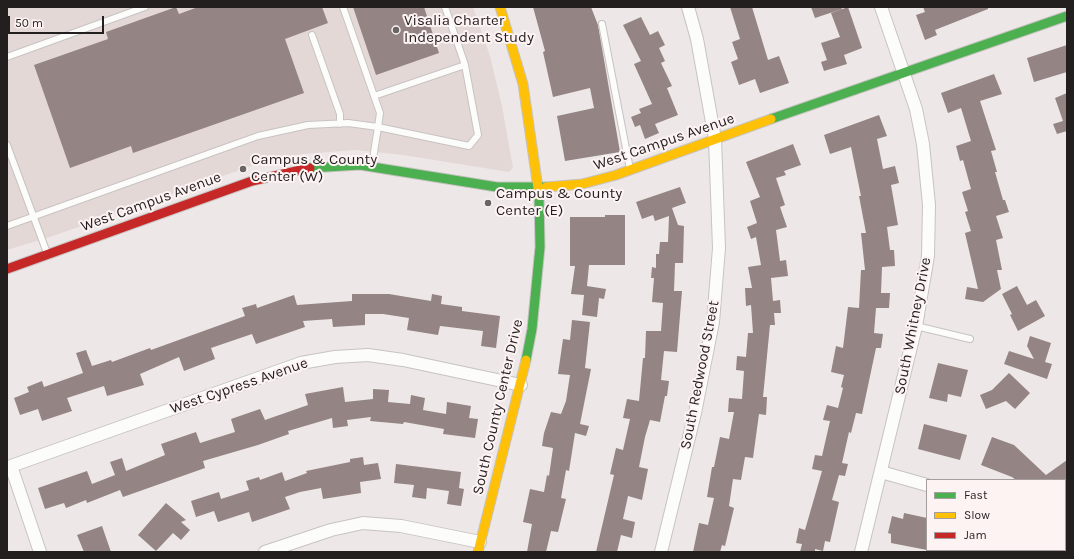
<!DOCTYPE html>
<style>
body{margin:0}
#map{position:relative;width:1074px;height:559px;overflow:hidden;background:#ede8e7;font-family:Karla,sans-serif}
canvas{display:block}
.frame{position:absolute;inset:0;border:8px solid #231f1f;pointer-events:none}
.legend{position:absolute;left:926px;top:479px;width:140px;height:72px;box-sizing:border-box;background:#fdf3f3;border:1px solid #a69e9e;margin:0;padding:5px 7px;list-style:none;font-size:12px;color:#231f1f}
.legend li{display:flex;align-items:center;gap:8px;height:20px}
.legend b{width:20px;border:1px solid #a69e9e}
.scale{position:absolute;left:8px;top:16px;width:96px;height:18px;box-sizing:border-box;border:2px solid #231f1f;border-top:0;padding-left:5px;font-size:12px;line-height:14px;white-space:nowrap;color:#231f1f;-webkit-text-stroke:3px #fdf3f3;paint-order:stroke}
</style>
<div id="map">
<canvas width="1074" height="559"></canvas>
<div class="frame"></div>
<ul class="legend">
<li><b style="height:5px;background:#4caf50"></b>Fast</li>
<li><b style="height:5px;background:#ffc107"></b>Slow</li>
<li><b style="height:5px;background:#c62828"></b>Jam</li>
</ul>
<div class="scale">50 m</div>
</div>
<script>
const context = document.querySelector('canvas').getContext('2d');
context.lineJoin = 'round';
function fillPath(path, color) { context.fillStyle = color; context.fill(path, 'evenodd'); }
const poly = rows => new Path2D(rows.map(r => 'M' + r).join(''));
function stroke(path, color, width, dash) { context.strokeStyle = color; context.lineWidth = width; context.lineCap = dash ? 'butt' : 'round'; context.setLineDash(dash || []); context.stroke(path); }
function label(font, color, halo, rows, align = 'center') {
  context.font = font + ' Karla,sans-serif'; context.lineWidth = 4; context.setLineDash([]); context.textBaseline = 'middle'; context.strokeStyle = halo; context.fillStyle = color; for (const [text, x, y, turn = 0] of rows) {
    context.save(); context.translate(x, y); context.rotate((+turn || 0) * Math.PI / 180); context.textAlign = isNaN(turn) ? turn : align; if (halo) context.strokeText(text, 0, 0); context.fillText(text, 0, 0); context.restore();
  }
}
fillPath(poly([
 [7,7,473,7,490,56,502,106,513,168,509,172,403,155,356,150,303,154,257,164,53,236,7,250]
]), '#e4d8d6');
fillPath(poly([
 [176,7,179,14,198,7,322,7,328,23,285,39,304,93,133,153,131,146,70,168,34,65,108,39,106,32],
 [353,7,424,7,439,53,376,75],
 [533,7,591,7,598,25,620,152,565,161,557,116,594,108,590,88,553,97,543,52,545,51],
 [730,7,752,7,768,60,779,56,789,83,760,93,755,79,739,85,731,62,738,59,732,42,740,39],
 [811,7,841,7,842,9,815,18],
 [848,7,862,48,844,55,847,64,824,71,821,62,827,60,821,43,840,37,831,13],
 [923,7,988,7,988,9,935,30,937,35,925,40,916,15,925,12],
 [641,17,650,35,658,31,665,45,659,48,665,61,661,63,672,86,667,88,678,115,655,124,659,133,645,139,640,125,635,127,631,117,641,113,639,109,652,104,634,64,641,61,623,25],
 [1067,45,1067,72,1034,82,1027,58],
 [994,74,1002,94,980,101,996,150,991,151,997,172,995,172,1003,200,1005,200,1009,212,996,216,1003,238,996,240,1002,270,997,270,1001,289,983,302,965,299,967,287,978,289,965,233,971,231,965,212,968,211,962,192,971,189,963,160,960,161,956,146,971,141,961,108,948,113,941,93],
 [1067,93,1067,131,1057,134,1053,124,1063,121,1055,98],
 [879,115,887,136,877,139,883,169,895,166,899,183,891,185,898,225,887,227,890,250,894,250,895,266,882,267,881,293,890,293,889,308,876,308,874,333,883,334,881,348,876,348,862,414,856,413,851,433,849,432,842,463,848,464,845,476,839,475,832,500,839,502,830,542,825,541,823,551,815,549,815,552,800,552,802,544,796,543,799,528,805,530,822,471,812,469,815,455,822,456,830,421,823,420,827,405,838,408,843,388,841,387,844,375,831,372,836,346,843,348,848,307,859,308,861,270,865,270,861,233,866,233,859,196,861,196,851,147,830,154,824,135],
 [793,144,801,165,784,171,786,175,776,178,785,205,780,207,787,227,776,230,780,261,786,260,788,276,771,278,773,301,780,300,781,313,774,313,775,325,770,325,763,397,767,397,766,415,759,414,753,458,745,457,741,480,733,479,729,506,734,508,725,546,722,545,720,552,693,552,699,523,708,525,714,498,707,497,712,467,714,467,720,437,729,439,734,412,728,412,729,398,742,399,744,371,736,370,737,356,746,357,748,333,753,333,751,305,746,306,745,288,752,288,748,267,761,265,756,237,751,239,747,227,757,223,750,201,760,197,746,162],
 [680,187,686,203,672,208,678,225,684,226,683,263,675,263,674,291,682,291,677,352,664,351,661,380,669,381,667,396,665,396,660,422,650,420,645,437,639,467,648,469,642,500,628,496,623,519,635,522,632,538,621,535,617,552,596,552,614,475,610,474,616,448,623,450,630,419,623,418,627,399,639,401,643,358,645,358,646,331,661,331,663,303,652,302,654,278,651,278,652,267,656,268,656,254,659,254,660,242,668,242,669,216,655,221,653,215,642,219,636,202],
 [605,215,625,215,625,265,589,265,587,286,606,289,604,299,599,298,597,317,582,315,584,295,571,294,575,266,570,266,570,217,605,217],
 [1017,286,1027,305,1036,300,1045,316,1018,331,1010,315,1012,314,1002,294],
 [352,294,389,294,431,301,432,294,442,296,441,304,462,307,462,311,500,316,496,348,481,346,483,331,440,326,438,335,407,330,409,318,383,314,365,314,365,325,333,327,332,319,303,321,305,327,256,344,252,334,211,348,215,359,184,371,179,357,140,374,144,385,107,396,104,386,67,398,72,411,42,421,38,409,20,415,14,398,29,392,27,387,42,381,44,387,83,373,76,353,86,350,92,366,111,360,112,362,150,348,151,350,245,316,242,308,256,304,257,308,294,295,297,305,352,301],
 [572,320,590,322,585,368,591,369,580,424,589,426,586,436,575,433,569,471,566,470,561,498,566,499,558,532,551,531,546,552,527,552,532,524,523,522,530,489,544,492,547,475,549,476,553,448,542,446,544,433,551,412,561,414,566,401,570,375,558,374,563,339,570,340],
 [1030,336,1051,343,1045,362,1052,364,1047,379,1004,364,1009,351,1034,359,1027,346],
 [938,363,968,370,961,397,948,394,947,402,929,398],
 [1009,373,1030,393,1015,409,1006,401,986,409,980,395,992,390],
 [343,387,345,402,373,399,373,389,389,390,388,402,410,404,411,395,425,398,423,410,446,414,447,402,471,406,469,418,478,419,475,438,443,434,444,429,404,422,403,424,370,421,371,417,347,420,348,426,333,428,332,418,288,431,289,434,258,445,203,461,205,468,123,497,120,490,87,503,86,500,66,508,64,503,45,509,38,488,87,471,92,484,115,475,110,462,122,458,126,471,165,455,161,444,196,432,200,443,235,432,231,419,260,409,265,420,308,405,305,394],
 [924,424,967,435,960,460,918,449],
 [992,437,1014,445,1046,475,1067,460,1067,480,1016,480,1012,477,981,465],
 [363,457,364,465,378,463,381,479,360,482,361,493,323,499,321,488,300,492,285,497,290,509,252,522,249,512,218,522,214,511,196,517,191,501,219,492,221,499,249,490,246,481,259,477,260,480,282,472,285,481,307,473,306,471,350,462,350,459],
 [396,464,461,472,459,488,464,489,461,506,447,504,449,491,427,488,426,499,412,497,414,485,394,483],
 [166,503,186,520,181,522,190,530,181,540,173,533,156,551,138,535],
 [904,513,927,518,927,550,891,543,891,534,888,533,892,516,903,519],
 [102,526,111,552,84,552,77,535]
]), '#948484');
const lane = poly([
 [343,7,380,113,378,127,469,146,478,135,465,65,445,7],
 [602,24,630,169],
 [312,35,340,114,340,124],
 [7,57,145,7],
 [374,96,465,65],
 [7,145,47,253],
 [7,226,258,136,308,125,348,123,378,127,372,165],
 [916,326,970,339]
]);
const street = poly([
 [881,472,927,485],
 [1049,550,1051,552],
 [40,552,11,466,301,363,335,357,368,355,403,360,521,385],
 [265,552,331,530,363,523,401,526,480,542],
 [661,552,695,413,713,322,719,248,715,139,697,39,688,7],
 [861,552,916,326,928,256,929,205,923,144,916,109,881,7]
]);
const fast = poly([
 [771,119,1067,16],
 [310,168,360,165,497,187,546,187],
 [526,360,532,329,540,247,539,195]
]);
const slow = poly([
 [500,7,523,84,539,195],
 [546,187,582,184,616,175,771,119],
 [478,552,526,360]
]);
const jam = poly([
 [7,269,252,181,310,168]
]);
stroke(lane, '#c7c3c2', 8);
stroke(street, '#c7c3c2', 14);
stroke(fast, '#c7c3c2', 11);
stroke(slow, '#c7c3c2', 11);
stroke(jam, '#c7c3c2', 11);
stroke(lane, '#fcfcfb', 6);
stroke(street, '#fcfcfb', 12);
stroke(fast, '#4caf50', 9);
stroke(slow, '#ffc107', 9);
stroke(jam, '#c62828', 9);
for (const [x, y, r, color] of [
 [396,30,4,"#6a6565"],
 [243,169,4,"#6a6565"],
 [488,203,4,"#6a6565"]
]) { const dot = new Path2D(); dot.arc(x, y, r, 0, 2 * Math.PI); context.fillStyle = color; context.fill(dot); stroke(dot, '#fdf3f3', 1.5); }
label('15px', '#231f1f', '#fdf3f3', [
 ["Visalia Charter",404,21],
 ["Independent Study",404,38],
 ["Campus & County",251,160],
 ["Center (W)",251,177],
 ["Campus & County",496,194],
 ["Center (E)",496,211]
], 'left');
label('15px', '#231f1f', '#fdf3f3', [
 ["West Campus Avenue",664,142,-19],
 ["West Campus Avenue",151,202,-20],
 ["South Whitney Drive",913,326,-79],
 ["South Redwood Street",700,375,-79],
 ["West Cypress Avenue",239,386,-19],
 ["South County Center Drive",498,407,-77]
]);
</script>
